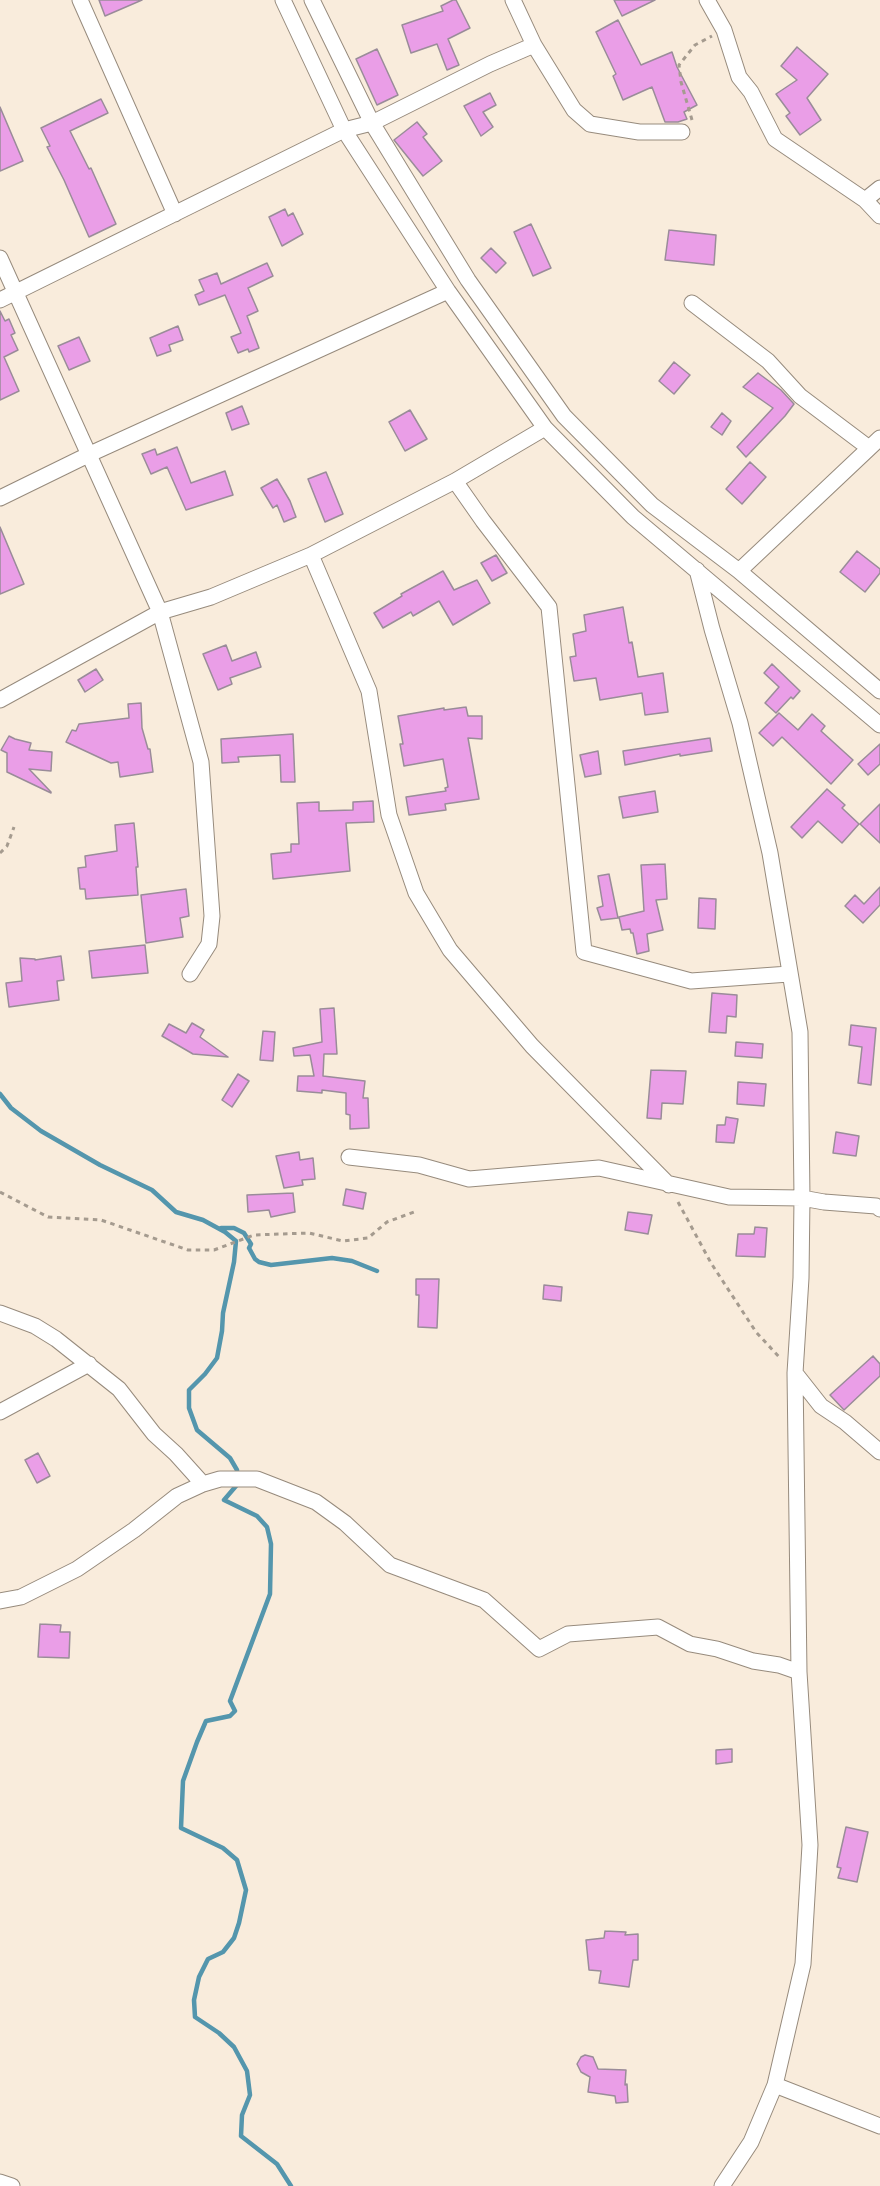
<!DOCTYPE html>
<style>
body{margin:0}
canvas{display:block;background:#f9ecdc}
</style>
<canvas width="880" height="2186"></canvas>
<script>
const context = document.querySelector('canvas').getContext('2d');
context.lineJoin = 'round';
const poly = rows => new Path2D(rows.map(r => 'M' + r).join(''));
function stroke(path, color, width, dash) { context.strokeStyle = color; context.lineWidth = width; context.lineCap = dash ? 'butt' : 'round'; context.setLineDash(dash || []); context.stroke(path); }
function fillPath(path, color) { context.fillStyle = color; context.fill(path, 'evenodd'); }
stroke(poly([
 [0,1094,11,1108,41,1131,100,1165,152,1190,176,1212,203,1220,225,1232,236,1241,234,1262,223,1313,222,1331,217,1358,205,1374,189,1390,189,1408,197,1430,230,1458,237,1470,236,1486,224,1500,257,1516,267,1527,271,1544,270,1594,230,1701,235,1711,230,1716,206,1721,197,1742,183,1781,181,1828,223,1848,237,1860,246,1890,239,1923,234,1938,223,1952,208,1959,199,1977,194,2000,195,2017,219,2033,234,2047,247,2071,250,2095,242,2115,241,2136,277,2164,291,2186],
 [221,1228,234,1228,244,1233,251,1244,249,1248,255,1259,259,1262,271,1265,332,1258,352,1261,377,1271]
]), '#5496ad', 4.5);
const building = poly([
 [99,0,142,0,105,16,99,0],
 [453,0,456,0,470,28,448,39,459,65,447,70,437,44,411,53,402,25,443,11,441,6,453,0],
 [614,0,655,0,622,16,614,0],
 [618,20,641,65,672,52,677,67,697,105,684,112,687,119,678,122,665,122,652,87,623,100,613,76,616,74,596,32,618,20],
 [797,47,828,74,807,98,821,120,800,135,786,116,790,113,776,94,797,80,781,66,797,47],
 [377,49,398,95,377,105,356,59,377,49],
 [490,93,496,105,483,112,493,127,481,136,464,106,490,93],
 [101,99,108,113,70,131,89,169,91,168,116,224,89,237,64,180,47,147,50,146,41,128,101,99],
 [0,107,23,161,0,171,0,107],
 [417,122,427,134,423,137,442,161,423,176,394,140,417,122],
 [285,209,288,216,293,213,303,234,282,246,269,217,285,209],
 [531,224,551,268,533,276,514,232,531,224],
 [669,230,716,235,714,265,665,260,669,230],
 [491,248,506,263,496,273,481,258,491,248],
 [267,263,273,276,248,288,258,311,247,316,259,348,249,352,248,349,238,353,231,337,241,333,225,295,199,305,195,295,204,291,199,280,217,273,221,284,267,263],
 [0,311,5,321,9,319,15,333,11,335,18,350,4,357,19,391,0,400,0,311],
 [178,326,183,340,169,345,171,351,157,356,150,338,178,326],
 [79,337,90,361,69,370,58,346,79,337],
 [674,362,690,375,674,394,659,381,674,362],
 [758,373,781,390,794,404,785,416,746,457,737,447,773,408,743,387,758,373],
 [242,406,249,424,232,430,226,413,242,406],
 [410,410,427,439,405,451,389,422,410,410],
 [722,413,731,421,722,435,711,427,722,413],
 [177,447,191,483,225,471,233,495,186,510,167,467,151,474,142,454,155,449,157,455,177,447],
 [750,462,766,477,742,504,726,489,750,462],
 [326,472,343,514,325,522,308,479,326,472],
 [277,479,290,501,296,517,284,522,277,505,273,508,261,488,277,479],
 [0,527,24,584,0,594,0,527],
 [857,551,880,569,880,573,865,592,840,572,857,551],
 [496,555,507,573,492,581,481,563,496,555],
 [443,571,454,590,477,580,490,603,453,625,439,601,413,616,411,612,383,628,374,613,402,596,401,594,443,571],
 [623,607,629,643,632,642,638,677,663,673,668,712,645,715,642,693,600,700,596,678,574,681,570,657,576,656,573,634,586,631,584,615,623,607],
 [226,645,232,661,256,652,261,667,230,678,232,684,218,690,203,654,226,645],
 [772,664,800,691,793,699,791,697,776,713,765,703,779,687,764,673,772,664],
 [96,669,103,680,85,692,78,680,96,669],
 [141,703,142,728,148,749,150,749,153,772,120,777,118,762,111,763,66,742,72,730,76,731,79,724,129,718,128,704,141,703],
 [466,707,468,716,482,716,482,739,468,738,479,799,445,804,446,810,409,815,406,797,446,791,445,788,448,787,443,759,404,766,400,744,403,744,398,716,444,708,444,710,466,707],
 [779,713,798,730,812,714,825,726,821,731,853,760,831,784,782,737,773,746,759,733,779,713],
 [293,734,295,782,281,782,280,755,238,757,239,762,222,763,221,739,293,734],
 [9,736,15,739,31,743,29,750,52,752,51,771,29,769,51,792,51,793,7,772,7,753,1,750,9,736],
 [710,738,712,751,680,756,680,754,625,765,623,751,710,738],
 [880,744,880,764,868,775,858,764,880,744],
 [598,751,601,774,585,777,580,755,598,751],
 [827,789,845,805,842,808,859,824,842,843,818,821,802,838,791,827,827,789],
 [655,791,658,812,623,818,619,797,655,791],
 [373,801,374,822,346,823,350,871,273,879,271,854,291,852,291,844,299,844,297,803,319,802,319,811,353,810,353,802,373,801],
 [880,804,880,843,860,824,880,804],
 [134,823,138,867,136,867,138,895,86,899,85,889,80,889,78,868,86,867,85,856,117,851,115,825,134,823],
 [665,864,667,899,656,900,663,930,647,934,649,951,637,954,633,933,631,933,630,929,622,930,619,917,644,911,641,865,665,864],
 [609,874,618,918,601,920,597,908,603,906,598,876,609,874],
 [880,887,880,905,863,923,845,906,855,895,864,904,880,887],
 [186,889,189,916,180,918,183,937,146,943,141,895,186,889],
 [699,898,716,899,715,929,698,928,699,898],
 [145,945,148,973,92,978,89,951,145,945],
 [61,956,64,980,57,981,59,1000,9,1007,6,983,22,981,20,958,35,959,35,960,61,956],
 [712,993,737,995,736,1017,727,1016,726,1033,709,1032,712,993],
 [334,1008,337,1054,324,1054,323,1076,365,1081,363,1098,368,1098,369,1128,350,1129,350,1115,346,1114,346,1093,322,1090,322,1093,297,1091,298,1076,314,1076,310,1055,294,1056,293,1048,322,1042,320,1009,334,1008],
 [192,1023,204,1030,200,1037,228,1057,193,1054,162,1036,169,1024,186,1033,192,1023],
 [851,1025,876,1028,871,1085,858,1083,862,1047,849,1045,851,1025],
 [263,1031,275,1032,273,1061,260,1060,263,1031],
 [736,1042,763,1044,762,1058,735,1056,736,1042],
 [651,1070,686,1071,683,1104,662,1103,661,1119,647,1118,651,1070],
 [238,1074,249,1081,232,1107,222,1100,238,1074],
 [738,1082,766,1084,764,1106,737,1104,738,1082],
 [726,1117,738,1119,734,1143,716,1142,717,1125,725,1125,726,1117],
 [836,1132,859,1136,856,1156,833,1153,836,1132],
 [299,1152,300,1160,313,1158,315,1179,302,1180,303,1185,284,1188,276,1156,299,1152],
 [346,1189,366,1193,363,1209,343,1205,346,1189],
 [293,1193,295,1212,271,1217,269,1210,248,1212,247,1195,293,1193],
 [628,1212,652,1215,648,1234,625,1230,628,1212],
 [755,1227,767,1228,765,1257,736,1256,738,1234,754,1234,755,1227],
 [416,1279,439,1279,437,1328,418,1327,419,1295,416,1295,416,1279],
 [544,1285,562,1287,561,1301,543,1299,544,1285],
 [873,1356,880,1364,880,1376,844,1410,830,1395,873,1356],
 [38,1453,50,1476,37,1483,25,1460,38,1453],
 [40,1624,61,1625,60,1632,70,1632,69,1658,38,1657,40,1624],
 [732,1749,732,1762,716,1764,716,1750,732,1749],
 [846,1827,868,1832,857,1882,838,1878,841,1868,837,1867,846,1827],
 [605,1931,626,1932,625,1935,638,1934,638,1960,633,1960,629,1987,599,1983,601,1971,589,1970,586,1940,604,1938,605,1931],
 [585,2055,593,2057,598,2069,626,2070,625,2085,627,2084,628,2102,616,2103,615,2096,588,2092,590,2077,581,2072,577,2064,581,2057,585,2055]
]);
fillPath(building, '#ea9ee7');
stroke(building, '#9a8c99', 1.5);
const minor = poly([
 [80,0,175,214],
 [283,0,344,130,448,291,545,428,633,517,880,725],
 [312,0,372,123,468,280,564,416,652,505,739,571,880,691],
 [513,0,534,45,574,110,590,124,639,132,682,132],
 [707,0,724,30,739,77,751,92,775,139,865,200,880,216],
 [865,200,880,188],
 [0,258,160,612,201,762,212,916,209,944,190,974],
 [0,300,344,130,372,123,490,64,534,45],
 [692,303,768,361,800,396,869,448],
 [455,481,483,521,549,607,584,952,691,981,789,974],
 [0,498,90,454,448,291],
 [311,555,369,691,389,815,416,893,450,950,532,1046,669,1185],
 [697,570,712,629,740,723,770,853,800,1032,802,1198,801,1278,795,1373,799,1672,810,1845,803,1964,775,2085,751,2142,722,2186],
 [739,571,880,438],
 [0,700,160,612,211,597,311,555,455,481,545,428],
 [349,1157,419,1165,469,1179,599,1168,729,1197,802,1198,824,1202,876,1206,880,1209],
 [0,1313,35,1326,56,1339,119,1389,154,1434,176,1454,203,1484,220,1479,257,1479,316,1502,345,1523,390,1565,484,1600,539,1649,568,1634,658,1627,690,1644,717,1649,753,1661,779,1665,799,1672],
 [795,1373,821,1406,845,1422,880,1452],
 [0,1412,89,1364],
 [0,1601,21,1597,77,1569,134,1530,177,1496,203,1484],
 [775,2085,880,2126],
 [0,2182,12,2186]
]);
stroke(minor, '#978b7d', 17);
stroke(poly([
 [692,120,681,82,679,65,695,45,712,36],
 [0,853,7,846,14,827],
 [0,1192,48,1217,101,1220,188,1250,214,1250,254,1235,309,1233,343,1241,368,1238,387,1222,414,1212],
 [678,1202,711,1263,756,1332,781,1359]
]), '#a59b8f', 3, [4.5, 4.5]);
stroke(minor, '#fff', 15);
</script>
